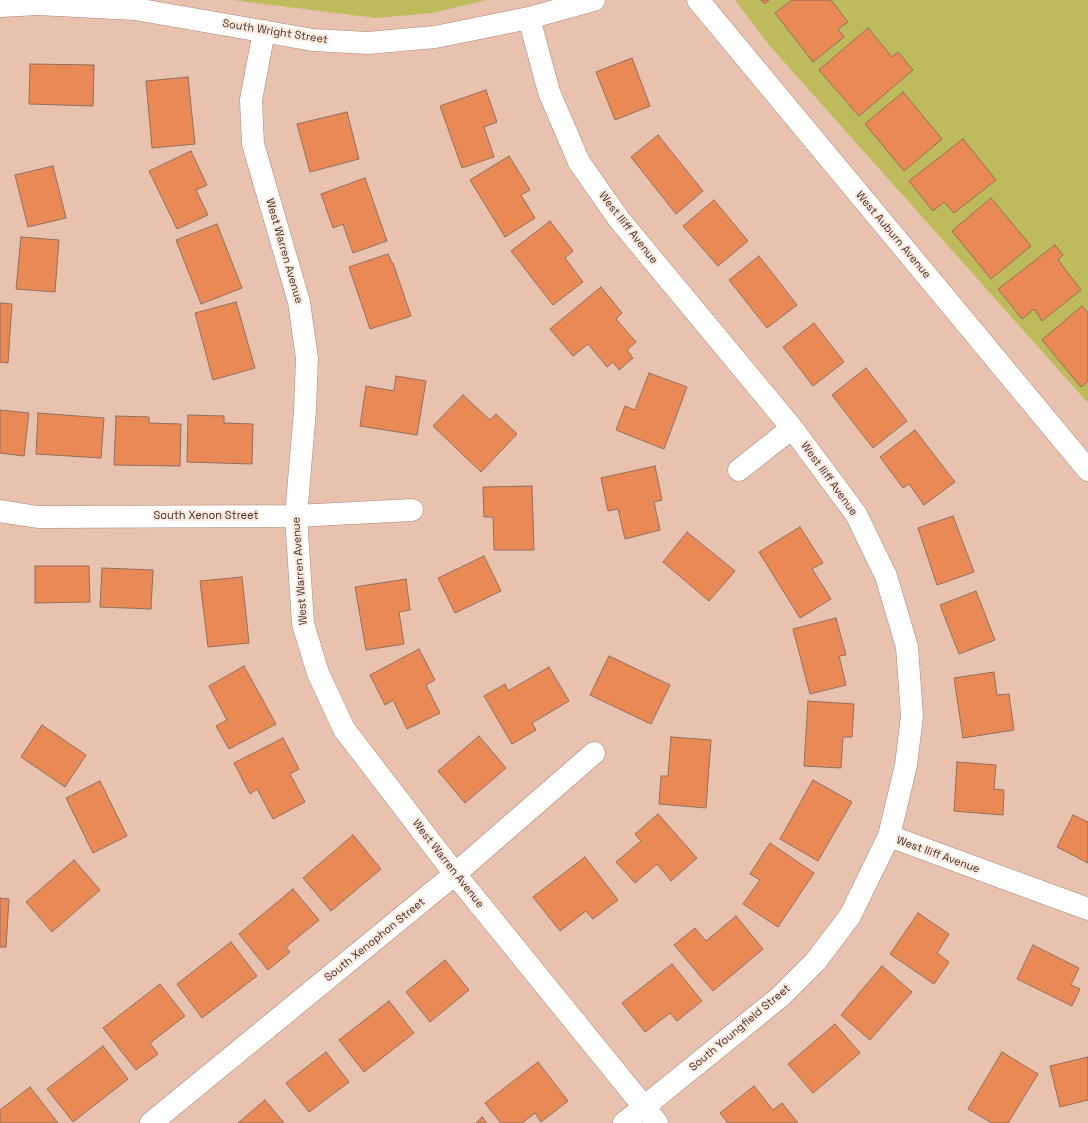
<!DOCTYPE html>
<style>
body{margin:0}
canvas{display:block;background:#e9c2af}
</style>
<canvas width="1088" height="1123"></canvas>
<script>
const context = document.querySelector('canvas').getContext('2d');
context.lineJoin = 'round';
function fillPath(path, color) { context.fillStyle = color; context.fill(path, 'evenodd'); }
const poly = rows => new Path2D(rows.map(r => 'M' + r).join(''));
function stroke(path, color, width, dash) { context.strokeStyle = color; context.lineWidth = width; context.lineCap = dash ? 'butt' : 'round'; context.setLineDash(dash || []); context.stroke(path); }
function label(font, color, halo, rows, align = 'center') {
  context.font = font + ' "Space Grotesk",sans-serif'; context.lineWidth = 4; context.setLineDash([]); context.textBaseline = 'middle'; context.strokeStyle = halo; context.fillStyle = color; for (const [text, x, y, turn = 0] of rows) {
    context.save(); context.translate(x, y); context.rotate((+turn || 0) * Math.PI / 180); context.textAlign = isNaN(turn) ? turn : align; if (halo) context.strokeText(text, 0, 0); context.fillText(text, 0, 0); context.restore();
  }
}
fillPath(poly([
 [232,0,487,0,432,13,376,18],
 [735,0,1088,0,1088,403,769,45]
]), '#bdbb5c');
const building = poly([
 [761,0,769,0,765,4,761,0],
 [792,0,831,0,848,22,838,29,844,37,813,62,775,13,792,0],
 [868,28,892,57,898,52,913,70,859,116,819,70,868,28],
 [632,58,650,106,615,120,596,72,632,58],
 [30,64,94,65,93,106,29,104,30,64],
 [188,77,195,144,152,148,146,81,188,77],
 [486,90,497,122,484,127,494,157,462,168,440,106,486,90],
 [903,92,942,139,904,171,865,124,903,92],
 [347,112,359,159,310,172,297,124,347,112],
 [658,135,703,191,676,214,631,157,658,135],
 [963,139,996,180,954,213,944,202,933,211,909,181,963,139],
 [191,151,207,185,196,190,208,215,177,229,149,171,191,151],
 [509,156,530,190,521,195,535,218,505,237,470,180,509,156],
 [53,166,66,218,28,227,15,175,53,166],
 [365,178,387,241,353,253,343,224,333,228,321,194,365,178],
 [991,198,1031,246,991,279,952,231,991,198],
 [714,200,748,241,718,266,683,226,714,200],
 [550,221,573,251,565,258,583,282,553,305,511,251,550,221],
 [217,224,242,288,201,304,176,240,217,224],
 [21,237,59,240,55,292,16,289,21,237],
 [1055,245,1063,255,1058,260,1081,290,1042,321,1034,309,1022,319,998,289,1055,245],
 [388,254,392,263,393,263,411,316,370,329,349,267,388,254],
 [759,256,797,305,767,328,729,280,759,256],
 [601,287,622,313,616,319,636,342,627,350,633,358,619,370,613,362,607,367,588,344,573,356,550,329,601,287],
 [236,302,255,368,213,380,195,313,236,302],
 [0,303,12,304,8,363,0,362,0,303],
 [1082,306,1088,313,1088,381,1081,387,1042,340,1082,306],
 [814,323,844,362,813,386,783,347,814,323],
 [866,368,907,421,873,448,832,395,866,368],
 [649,373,687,387,664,449,616,430,625,406,635,410,649,373],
 [396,376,426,381,417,435,360,426,366,386,394,391,396,376],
 [463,395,490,420,496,414,517,434,481,472,433,426,463,395],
 [0,410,29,413,24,456,0,453,0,410],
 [38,413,104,418,101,458,36,454,38,413],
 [188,415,224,416,224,423,253,424,252,464,187,462,188,415],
 [116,416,149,417,149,423,181,424,180,466,114,465,116,416],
 [915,430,955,482,924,505,909,484,903,488,880,457,915,430],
 [655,466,662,500,654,502,660,530,625,539,618,509,608,511,601,478,655,466],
 [532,486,534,550,494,550,493,517,484,517,483,487,532,486],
 [953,516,974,572,937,585,918,528,953,516],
 [800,527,823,563,812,569,831,599,800,618,759,552,800,527],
 [687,532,735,571,709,601,663,562,687,532],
 [484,556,501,591,455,613,438,578,484,556],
 [35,566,89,566,90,602,35,603,35,566],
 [102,568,153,570,151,609,100,607,102,568],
 [242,577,249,643,208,647,200,581,242,577],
 [406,579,410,610,399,612,404,644,366,650,355,587,406,579],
 [976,591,995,640,959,654,940,605,976,591],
 [836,618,846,655,839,656,846,685,810,694,793,629,836,618],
 [419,649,435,680,426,685,440,713,407,729,393,700,385,705,370,675,419,649],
 [609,656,670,685,651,724,590,695,609,656],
 [244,666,276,724,229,749,216,726,227,720,209,686,244,666],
 [549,667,569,701,532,723,536,730,512,744,484,696,505,684,508,691,549,667],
 [994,672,997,695,1009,694,1014,730,963,738,954,678,994,672],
 [808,701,854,704,852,737,843,737,841,768,804,766,808,701],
 [42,725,86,755,65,787,21,757,42,725],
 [479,736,506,768,465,803,438,771,479,736],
 [671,737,711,740,706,808,659,804,661,776,668,776,671,737],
 [283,738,299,769,290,774,305,802,273,819,257,789,250,794,234,763,283,738],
 [957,762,996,765,994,789,1004,790,1003,815,954,811,957,762],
 [813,780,852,802,818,861,780,839,813,780],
 [100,781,127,836,93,853,66,798,100,781],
 [658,814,697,858,671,881,657,864,635,883,616,862,641,841,635,834,658,814],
 [1073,815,1088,822,1088,863,1057,847,1073,815],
 [353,835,381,869,331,911,303,878,353,835],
 [770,843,814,873,778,927,743,904,760,880,750,874,770,843],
 [585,857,618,900,593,919,586,911,560,931,533,897,585,857],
 [74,860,100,890,52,932,26,902,74,860],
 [293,889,319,920,286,947,290,952,268,970,239,934,293,889],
 [0,898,9,899,6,947,0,947,0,898],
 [918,913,949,934,937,953,949,962,934,984,890,954,918,913],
 [736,916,763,949,713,991,674,945,695,928,706,941,736,916],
 [231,942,257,976,202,1018,177,984,231,942],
 [1033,945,1079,968,1071,985,1080,989,1072,1006,1017,979,1033,945],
 [445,960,469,990,430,1022,406,992,445,960],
 [672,964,702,1001,677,1021,670,1013,645,1032,622,1003,672,964],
 [882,966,912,992,870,1040,841,1015,882,966],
 [160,984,185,1016,150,1043,158,1054,136,1070,103,1028,160,984],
 [389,1001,414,1033,364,1072,339,1040,389,1001],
 [835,1024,860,1053,813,1093,788,1064,835,1024],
 [103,1046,128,1079,73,1122,47,1089,103,1046],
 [326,1052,349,1082,309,1112,286,1083,326,1052],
 [1002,1052,1038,1074,1008,1123,992,1123,968,1109,1002,1052],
 [1088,1057,1088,1100,1060,1107,1050,1066,1088,1057],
 [538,1062,568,1101,541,1122,535,1113,522,1123,501,1123,485,1103,538,1062],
 [754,1086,773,1110,782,1103,798,1123,728,1123,720,1113,754,1086],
 [30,1087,58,1123,0,1123,0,1110,30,1087],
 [265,1100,284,1123,238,1123,265,1100],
 [482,1117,487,1123,476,1123,482,1117]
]);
fillPath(building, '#e98a56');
stroke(building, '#916e5c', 1);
const minor = poly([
 [698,0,1088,470],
 [0,6,38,4,135,9,313,40,368,43,435,37,529,18,594,0],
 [529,18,549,92,579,162,618,218,792,428,856,514,886,576,907,647,912,716,906,765,889,836,850,916,816,961,780,997,624,1123],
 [264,31,251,100,253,144,299,302,307,358,305,410,296,516,303,624,318,673,344,729,455,874,657,1123],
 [739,470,792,428],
 [0,511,38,517,296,516,412,510],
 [889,836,1088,909],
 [151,1123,455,874,594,753]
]);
stroke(minor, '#aa8573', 23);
stroke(minor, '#fff', 22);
label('11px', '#403129', '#fce8de', [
 ["South Wright Street",275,32,9],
 ["West Iliff Avenue",628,228,52],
 ["West Auburn Avenue",893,235,50],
 ["West Warren Avenue",284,251,74],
 ["West Iliff Avenue",829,479,54],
 ["South Xenon Street",206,516],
 ["West Warren Avenue",300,571,-94],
 ["West Iliff Avenue",938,855,20],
 ["West Warren Avenue",448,864,52],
 ["South Xenophon Street",375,940,-39],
 ["South Youngfield Street",740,1028,-40]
]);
</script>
